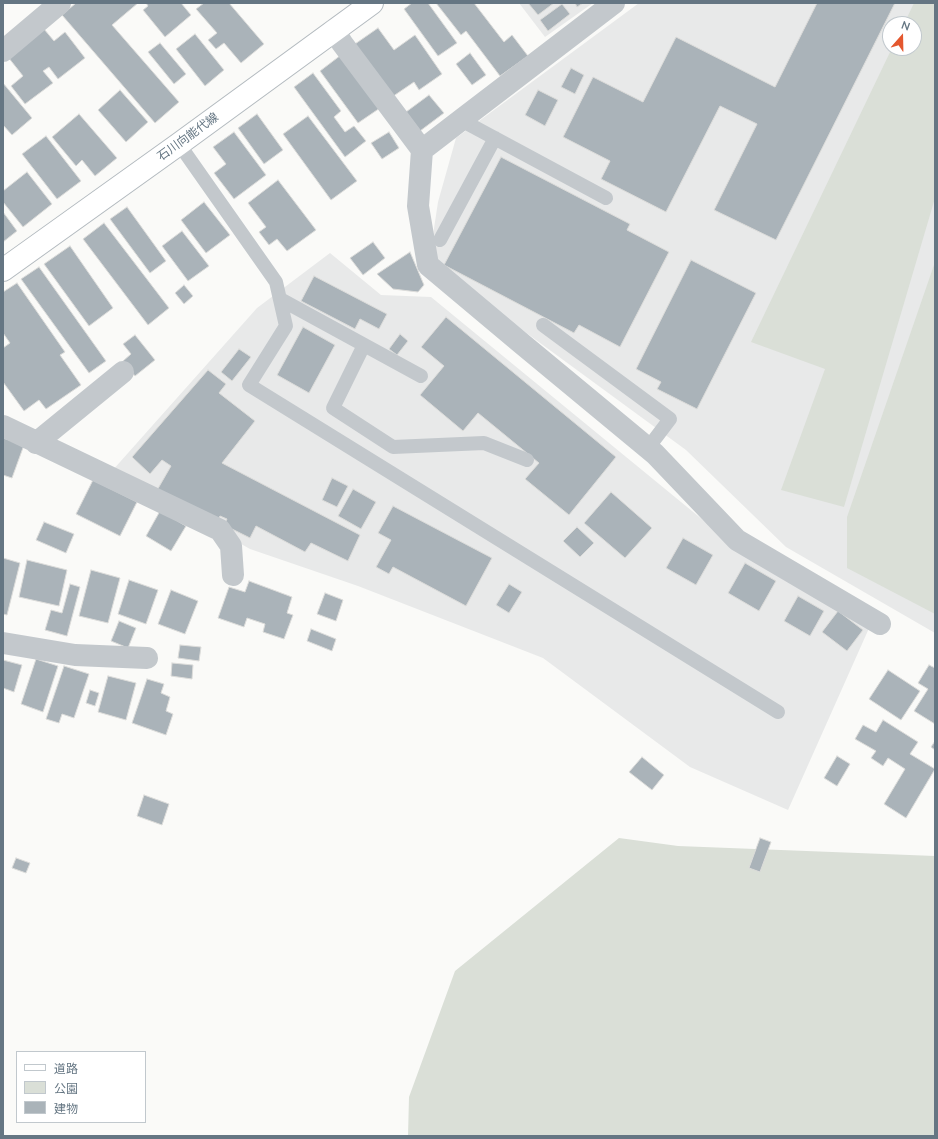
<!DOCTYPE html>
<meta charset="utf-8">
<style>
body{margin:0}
#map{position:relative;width:938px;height:1139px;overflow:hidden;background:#fafaf8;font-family:Mulish,"Noto Sans JP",sans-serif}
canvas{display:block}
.frame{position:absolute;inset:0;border:4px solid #657683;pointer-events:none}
.legend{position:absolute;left:16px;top:1051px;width:130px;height:72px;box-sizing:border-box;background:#fff;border:1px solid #c1c8cd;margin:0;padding:5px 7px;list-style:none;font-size:12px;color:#657683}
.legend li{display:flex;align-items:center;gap:8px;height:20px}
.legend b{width:20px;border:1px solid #c1c8cd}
.north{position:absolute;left:882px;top:16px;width:40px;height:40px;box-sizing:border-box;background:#fff;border:1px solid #c1c8cd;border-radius:50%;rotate:20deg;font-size:11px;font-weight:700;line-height:16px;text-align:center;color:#657683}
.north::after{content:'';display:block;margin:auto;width:14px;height:18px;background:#e4572e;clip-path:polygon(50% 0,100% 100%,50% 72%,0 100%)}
</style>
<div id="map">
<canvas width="938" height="1139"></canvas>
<div class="frame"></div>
<ul class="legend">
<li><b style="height:5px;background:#fff"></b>道路</li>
<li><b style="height:11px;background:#dadfd7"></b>公園</li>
<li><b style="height:11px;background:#aab3b9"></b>建物</li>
</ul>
<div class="north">N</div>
</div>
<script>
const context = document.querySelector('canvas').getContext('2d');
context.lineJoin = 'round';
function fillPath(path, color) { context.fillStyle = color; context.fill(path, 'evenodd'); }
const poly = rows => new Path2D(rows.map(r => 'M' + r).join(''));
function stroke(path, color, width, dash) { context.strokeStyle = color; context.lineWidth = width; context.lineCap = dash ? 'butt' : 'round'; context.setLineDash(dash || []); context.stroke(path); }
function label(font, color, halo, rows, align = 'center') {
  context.font = font + ' Mulish,"Noto Sans JP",sans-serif'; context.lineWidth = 4; context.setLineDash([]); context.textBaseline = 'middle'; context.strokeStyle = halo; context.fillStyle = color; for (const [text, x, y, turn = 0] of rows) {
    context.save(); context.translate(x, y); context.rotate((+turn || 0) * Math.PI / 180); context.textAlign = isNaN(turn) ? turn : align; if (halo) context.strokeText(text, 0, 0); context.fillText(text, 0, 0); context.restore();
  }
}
fillPath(poly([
 [519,3,593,3,545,37],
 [639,3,935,3,935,633,786,547,686,450,446,274,431,248,438,202,456,138],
 [890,24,914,24,914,48,890,48],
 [330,253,381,295,431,297,731,543,870,626,788,810,690,767,543,658,358,586,250,549,112,471,257,308]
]), '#e8e9e9');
fillPath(poly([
 [914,3,935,3,935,198,844,507,781,490,825,369,751,342,892,48,914,48,914,24,904,24],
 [935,262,935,614,847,568,847,517],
 [619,838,678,846,935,856,935,1136,408,1136,409,1097,455,971]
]), '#dadfd7');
const building = poly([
 [76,3,138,3,112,25,179,102,155,123,62,15,76,3],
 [146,3,181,3,191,15,165,37,143,10,148,6,146,3],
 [204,3,229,3,264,44,241,63,224,43,216,49,208,40,217,33,196,9,204,3],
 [412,3,428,3,457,43,438,56,404,9,412,3],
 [436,3,474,3,504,42,512,35,528,56,500,76,466,31,461,35,436,3],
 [528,3,554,3,538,15,528,3],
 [575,3,583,3,577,7,575,3],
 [817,3,895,3,776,240,714,210,757,124,720,106,666,212,601,179,610,161,563,137,593,77,643,102,676,37,775,87,817,3],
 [562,4,570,14,548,31,540,20,562,4],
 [378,28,394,50,415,35,442,74,419,90,414,82,392,97,355,44,378,28],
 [44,29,54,41,65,32,85,58,58,79,49,67,43,71,53,83,25,104,11,86,23,76,8,57,44,29],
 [195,34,224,70,205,86,176,49,195,34],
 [160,43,186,74,174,84,148,52,160,43],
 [470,53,486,75,472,85,456,64,470,53],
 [341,55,380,108,358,123,320,71,341,55],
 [571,68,584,75,575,94,561,87,571,68],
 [313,73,341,111,334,117,345,132,354,126,366,141,345,157,294,87,313,73],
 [3,83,32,118,12,135,3,125,3,83],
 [120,90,148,122,126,142,98,110,120,90],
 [538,90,558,100,545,126,525,115,538,90],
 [429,95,444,113,420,131,406,112,429,95],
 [79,114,117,158,95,176,82,160,76,166,52,137,79,114],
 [257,114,283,150,264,164,238,128,257,114],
 [308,116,357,181,331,200,283,134,308,116],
 [234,132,266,175,234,199,214,173,226,164,213,147,234,132],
 [389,132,399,148,382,159,371,143,389,132],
 [46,136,81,181,57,199,22,154,46,136],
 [501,157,630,224,627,230,669,252,620,347,579,325,574,333,444,265,501,157],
 [27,172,52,204,23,227,3,202,3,191,27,172],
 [278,180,316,230,287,251,277,239,269,245,259,232,266,227,248,203,278,180],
 [204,202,230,235,206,253,181,220,204,202],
 [127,207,166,261,150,273,110,219,127,207],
 [3,212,17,231,3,242,3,212],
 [104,223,169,308,148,325,83,239,104,223],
 [182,231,209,266,188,281,162,246,182,231],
 [373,242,385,258,363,275,350,258,373,242],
 [70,246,113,308,89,326,44,264,70,246],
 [410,252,424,285,418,292,393,289,377,274,410,252],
 [691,260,756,293,697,409,657,389,661,382,636,369,691,260],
 [39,267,106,361,89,373,21,279,39,267],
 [314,276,387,314,379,329,360,319,355,329,301,301,314,276],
 [17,283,65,352,60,355,81,385,46,409,39,400,24,411,3,382,3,348,10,343,3,333,3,292,17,283],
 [184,285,193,296,184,304,175,293,184,285],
 [446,317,616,457,569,515,525,479,539,463,478,413,463,431,420,395,444,366,421,347,446,317],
 [303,327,335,345,309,393,277,375,303,327],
 [400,334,408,341,397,355,389,349,400,334],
 [135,335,155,360,135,376,123,361,131,354,123,344,135,335],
 [239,349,251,357,232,381,221,372,239,349],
 [208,370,226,384,219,393,255,421,222,463,360,535,348,561,311,543,305,552,256,526,250,538,224,525,227,519,220,516,216,523,156,492,171,466,162,460,150,474,132,457,208,370],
 [3,438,24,445,12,478,3,475,3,438],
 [332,478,348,486,337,507,322,500,332,478],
 [93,480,137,502,120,536,76,514,93,480],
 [353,489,376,502,361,529,338,516,353,489],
 [611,492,652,528,625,558,584,523,611,492],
 [393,506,492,558,466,606,393,567,389,574,376,567,391,540,378,533,393,506],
 [160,511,186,526,171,551,146,536,160,511],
 [44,522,74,534,66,553,36,540,44,522],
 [577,527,594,543,580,557,563,541,577,527],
 [683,538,713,555,696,585,666,568,683,538],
 [3,558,20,563,7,615,3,614,3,558],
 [27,560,67,570,59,606,19,597,27,560],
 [745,563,776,581,759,611,728,593,745,563],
 [91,570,120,578,108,623,79,616,91,570],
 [129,580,158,590,146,624,118,614,129,580],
 [249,581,292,597,287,613,293,615,284,639,263,632,265,624,247,618,244,627,218,618,229,587,245,592,249,581],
 [70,584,80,587,67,636,45,630,51,610,62,613,70,584],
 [509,584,522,592,509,613,496,605,509,584],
 [171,590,198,601,185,634,158,624,171,590],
 [325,593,343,600,336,621,317,614,325,593],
 [798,596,824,611,810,636,784,621,798,596],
 [838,611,863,630,847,651,822,632,838,611],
 [119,621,136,628,128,648,111,641,119,621],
 [311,629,336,639,332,651,307,641,311,629],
 [180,645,201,647,199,661,178,658,180,645],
 [36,659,58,666,43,712,21,704,36,659],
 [3,660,22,665,14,692,3,688,3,660],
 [172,663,193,665,192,679,171,676,172,663],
 [929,665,935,668,935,724,914,711,928,689,918,683,929,665],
 [64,666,89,674,74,718,62,714,59,723,46,719,64,666],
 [888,670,920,691,901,720,869,699,888,670],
 [108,676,136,683,126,720,98,712,108,676],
 [147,679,164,684,161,693,170,697,166,711,173,714,166,735,132,723,147,679],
 [90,690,99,693,95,706,86,703,90,690],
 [883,720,918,742,910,754,935,769,906,818,884,804,905,769,888,758,883,766,871,758,876,751,855,739,863,725,876,732,883,720],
 [935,741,935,750,931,747,935,741],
 [837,756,850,764,837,786,824,778,837,756],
 [642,757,664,775,652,790,629,772,642,757],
 [144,795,169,804,162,825,137,816,144,795],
 [760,838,771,842,760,872,749,868,760,838],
 [16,858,30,863,26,873,12,868,16,858]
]);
fillPath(building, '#aab3b9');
stroke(building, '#dcdcda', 1);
const secondary = poly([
 [3,270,179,144,372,3]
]);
stroke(secondary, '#b3babf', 24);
stroke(poly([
 [461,120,606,198],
 [179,144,276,282,286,326,249,385,778,712],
 [440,240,495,138],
 [280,299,421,376],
 [543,325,670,419,648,448],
 [364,345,333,408,393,447,484,443,527,460]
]), '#c3c8cc', 14);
stroke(poly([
 [334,30,342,43,422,150,461,120,614,3],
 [3,51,60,3],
 [422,150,418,206,428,265,521,343,655,454,737,540,880,624],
 [3,426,220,530,231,546,233,575],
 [36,443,123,372],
 [3,643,75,655,147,658]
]), '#c3c8cc', 22);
stroke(secondary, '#fff', 22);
label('12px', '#657683', '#fff', [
 ["石川向能代線",188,137,-36]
]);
</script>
